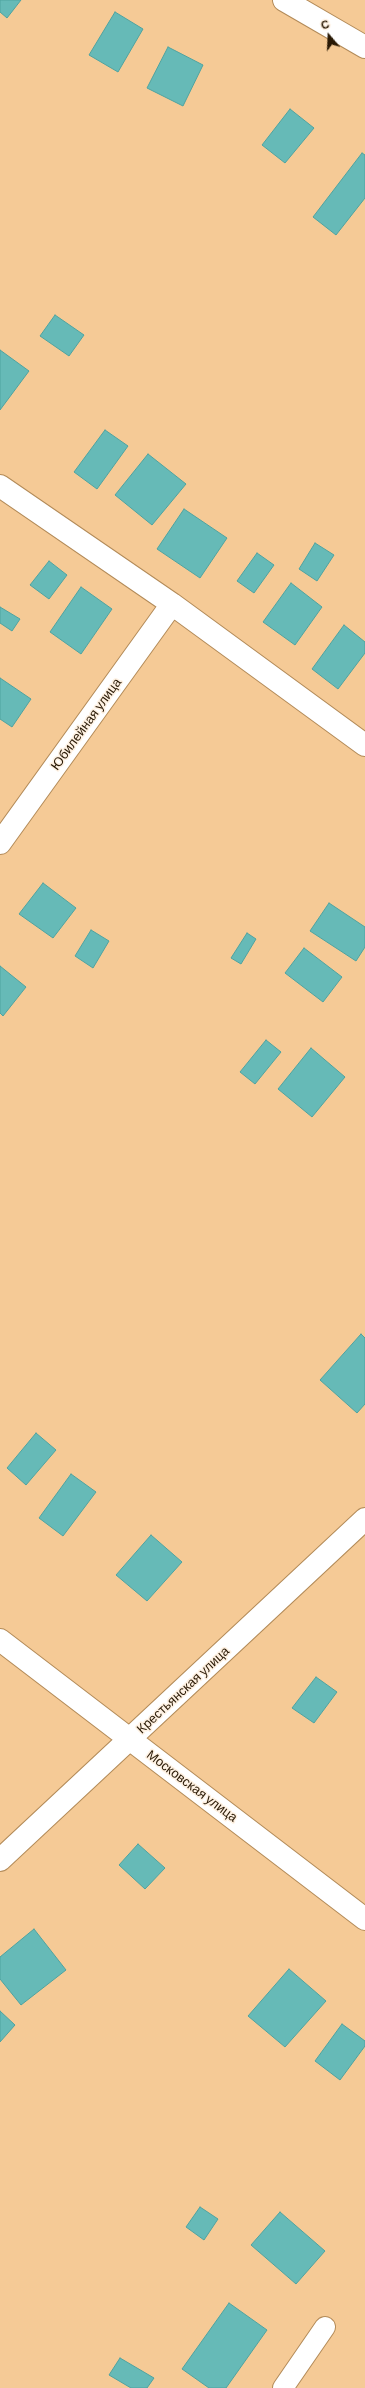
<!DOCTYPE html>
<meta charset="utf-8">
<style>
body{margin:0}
#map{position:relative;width:365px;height:2388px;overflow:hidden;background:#f5ca96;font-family:Barlow,sans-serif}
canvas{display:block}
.north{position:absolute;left:309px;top:16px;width:40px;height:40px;-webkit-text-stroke:3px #fef1e2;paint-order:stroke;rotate:341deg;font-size:11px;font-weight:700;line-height:16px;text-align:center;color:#291905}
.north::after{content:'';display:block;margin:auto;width:14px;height:18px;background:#291905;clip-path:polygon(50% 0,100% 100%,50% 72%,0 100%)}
</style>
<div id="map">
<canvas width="365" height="2388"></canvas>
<div class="north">С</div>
</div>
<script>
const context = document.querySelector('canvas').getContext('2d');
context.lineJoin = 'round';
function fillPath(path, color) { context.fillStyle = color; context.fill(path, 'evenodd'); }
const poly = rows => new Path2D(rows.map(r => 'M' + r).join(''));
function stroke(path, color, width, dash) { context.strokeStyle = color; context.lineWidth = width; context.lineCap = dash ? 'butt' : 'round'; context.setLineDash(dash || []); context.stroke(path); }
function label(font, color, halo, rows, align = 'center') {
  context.font = font + ' Barlow,sans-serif'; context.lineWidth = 3; context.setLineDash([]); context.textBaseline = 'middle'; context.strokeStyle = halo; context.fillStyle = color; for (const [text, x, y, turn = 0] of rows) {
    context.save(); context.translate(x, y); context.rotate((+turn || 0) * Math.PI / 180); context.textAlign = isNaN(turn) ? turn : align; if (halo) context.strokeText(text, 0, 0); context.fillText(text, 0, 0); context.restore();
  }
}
const building = poly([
 [0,0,21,0,7,18,0,12,0,0],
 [115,12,143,29,118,72,89,55,115,12],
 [168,47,203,65,183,106,147,88,168,47],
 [290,109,314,128,285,163,262,145,290,109],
 [362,153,365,155,365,198,336,235,313,217,362,153],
 [55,315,84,335,69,356,40,336,55,315],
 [0,350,29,371,0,410,0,350],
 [105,430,128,446,97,489,74,472,105,430],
 [148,454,186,484,152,525,115,495,148,454],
 [184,509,227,538,200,578,157,549,184,509],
 [315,543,334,555,317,581,299,569,315,543],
 [257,553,274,565,254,593,237,581,257,553],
 [49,561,67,575,49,599,30,585,49,561],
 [291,583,322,607,295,645,263,622,291,583],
 [81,587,112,609,81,654,50,632,81,587],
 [0,607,20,619,12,631,0,623,0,607],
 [344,625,365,642,365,653,338,689,312,669,344,625],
 [0,678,31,699,12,727,0,719,0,678],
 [43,883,76,908,53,938,19,914,43,883],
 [329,903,365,927,365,947,356,961,310,931,329,903],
 [91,930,109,941,93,968,75,956,91,930],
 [247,933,256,939,241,964,231,958,247,933],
 [304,948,342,977,323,1002,285,973,304,948],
 [0,966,26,987,3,1016,0,1013,0,966],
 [266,1040,281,1052,255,1084,240,1072,266,1040],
 [311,1048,345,1077,312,1117,278,1089,311,1048],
 [361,1334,365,1338,365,1404,357,1413,320,1380,361,1334],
 [36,1433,56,1450,26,1485,7,1468,36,1433],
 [71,1474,96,1492,63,1536,39,1518,71,1474],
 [151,1535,182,1562,147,1601,116,1575,151,1535],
 [316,1677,337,1692,314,1723,292,1708,316,1677],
 [138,1844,165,1868,145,1889,119,1865,138,1844],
 [34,1929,66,1970,21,2005,0,1979,0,1957,34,1929],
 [289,1969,326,2001,285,2047,248,2016,289,1969],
 [0,2011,15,2025,0,2042,0,2011],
 [342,2024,365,2041,365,2046,340,2080,315,2061,342,2024],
 [200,2207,218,2219,204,2240,186,2227,200,2207],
 [280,2212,325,2251,296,2284,251,2245,280,2212],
 [229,2303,267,2330,226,2388,209,2388,182,2369,229,2303],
 [120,2358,154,2378,147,2388,131,2388,109,2375,120,2358]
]);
fillPath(building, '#66bab7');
stroke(building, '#4ea3a0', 1);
const lane = poly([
 [283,2388,325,2327]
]);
const street = poly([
 [284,0,365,47],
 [0,486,172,604,365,745],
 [0,843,172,604],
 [0,1640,365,1919],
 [0,1860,365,1519]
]);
stroke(lane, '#b38b59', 22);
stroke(street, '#b38b59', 24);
stroke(lane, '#fff', 20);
stroke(street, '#fff', 22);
label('13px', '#291905', '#fef1e2', [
 ["Юбилейная улица",86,724,-54],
 ["Крестьянская улица",183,1690,-43],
 ["Московская улица",192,1786,37]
]);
</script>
